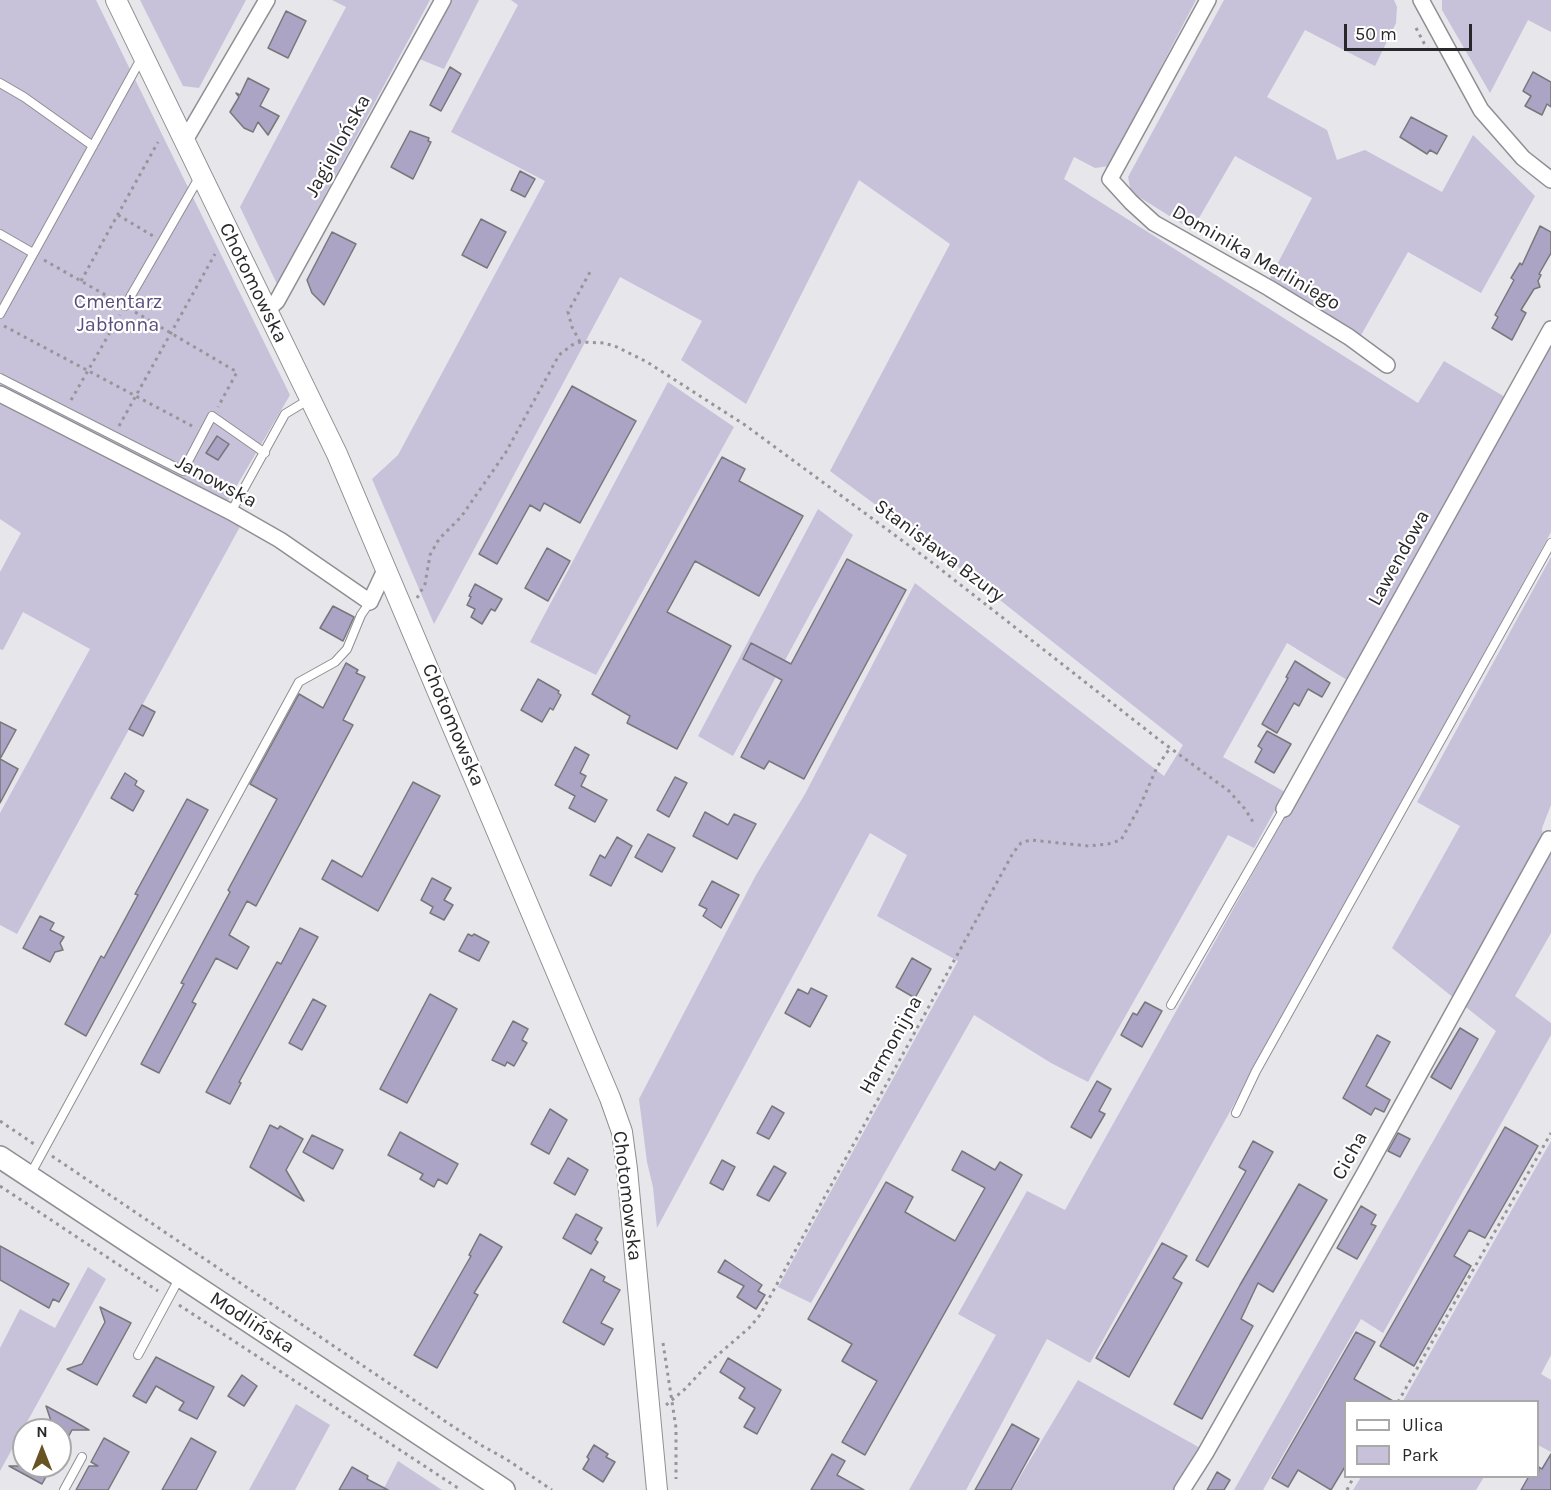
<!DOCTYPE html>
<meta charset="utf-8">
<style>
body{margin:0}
#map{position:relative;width:1551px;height:1490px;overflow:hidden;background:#e7e6eb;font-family:Karla,sans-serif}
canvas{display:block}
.legend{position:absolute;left:1344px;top:1400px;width:195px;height:78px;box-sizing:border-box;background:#fff;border:2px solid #a9a9aa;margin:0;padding:8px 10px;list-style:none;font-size:18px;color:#28282a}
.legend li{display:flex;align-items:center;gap:12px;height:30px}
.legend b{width:30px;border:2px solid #a9a9aa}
.north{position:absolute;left:12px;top:1418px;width:60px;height:60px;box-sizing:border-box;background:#fff;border:2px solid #a9a9aa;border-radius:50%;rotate:0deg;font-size:16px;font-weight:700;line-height:24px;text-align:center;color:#28282a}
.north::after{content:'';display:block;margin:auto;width:21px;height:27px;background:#685423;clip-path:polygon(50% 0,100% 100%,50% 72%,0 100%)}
.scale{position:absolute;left:1344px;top:24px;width:128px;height:27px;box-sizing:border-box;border:3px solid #28282a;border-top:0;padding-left:8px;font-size:18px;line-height:21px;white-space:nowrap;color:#28282a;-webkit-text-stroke:4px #fff;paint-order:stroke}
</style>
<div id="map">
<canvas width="1551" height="1490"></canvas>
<ul class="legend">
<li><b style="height:8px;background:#fff"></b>Ulica</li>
<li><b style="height:16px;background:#c7c1da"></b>Park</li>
</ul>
<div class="north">N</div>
<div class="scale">50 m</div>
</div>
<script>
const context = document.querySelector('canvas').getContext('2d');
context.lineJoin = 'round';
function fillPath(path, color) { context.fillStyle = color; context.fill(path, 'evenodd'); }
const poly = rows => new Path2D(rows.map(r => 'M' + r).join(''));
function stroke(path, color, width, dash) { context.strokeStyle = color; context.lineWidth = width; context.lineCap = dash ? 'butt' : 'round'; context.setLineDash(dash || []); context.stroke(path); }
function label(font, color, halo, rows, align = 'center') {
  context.font = font + ' Karla,sans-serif'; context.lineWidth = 4.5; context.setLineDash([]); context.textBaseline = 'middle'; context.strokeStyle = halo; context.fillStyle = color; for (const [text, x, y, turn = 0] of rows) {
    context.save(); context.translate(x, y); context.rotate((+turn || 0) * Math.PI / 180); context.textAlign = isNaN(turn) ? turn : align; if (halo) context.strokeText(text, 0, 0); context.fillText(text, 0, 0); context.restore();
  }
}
fillPath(poly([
 [0,0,96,0,290,395,226,504,0,388],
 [140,0,246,0,199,88,183,86],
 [332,0,430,0,277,284,240,207,346,7],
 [451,0,479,0,444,69,417,58],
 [511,0,1196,0,1109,166,1095,168,1074,157,1064,179,1418,403,1444,361,1505,397,1347,680,1287,643,1223,757,1285,792,1254,848,1228,835,1088,1082,1051,1063,974,1015,811,1303,778,1287,958,961,877,916,907,855,870,833,657,1228,653,1187,647,1162,639,1099,756,875,805,794,915,583,1164,776,1183,745,938,551,830,471,950,244,859,180,746,404,681,360,702,321,620,277,434,624,372,479,398,455,545,181,451,132,518,5],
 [1224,0,1394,0,1397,7,1396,23,1375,66,1305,30,1267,97,1327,130,1337,160,1365,150,1442,192,1473,135,1535,196,1481,293,1408,252,1360,337,1270,278,1312,198,1235,156,1192,230,1131,192,1128,177],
 [1442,0,1551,0,1551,32,1528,20,1490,93,1442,10],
 [1551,340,1551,532,1345,905,1090,1363,1047,1339,966,1490,909,1490,996,1335,958,1314,1027,1191,1065,1210],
 [668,382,734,427,596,675,530,642],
 [0,401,242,523,17,934,0,925,0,813,90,649,23,612,3,650,0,649,0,572,21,533,0,519],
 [818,509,853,535,733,756,698,736],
 [1551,557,1551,805,1542,828,1543,840,1455,999,1392,948,1460,826,1417,802],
 [1551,853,1551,933,1515,996,1551,1023,1551,1035,1383,1333,1361,1319,1263,1490,1234,1490,1496,1031,1462,1004],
 [1551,1141,1551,1355,1541,1374,1551,1380,1551,1452,1538,1445,1538,1402,1403,1401],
 [88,1267,106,1279,0,1471,0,1348,20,1309,55,1328],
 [1078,1380,1202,1449,1179,1490,1012,1490],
 [296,1404,330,1425,295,1490,249,1490],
 [398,1461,442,1490,383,1490],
 [1361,1477,1361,1476,1484,1477,1476,1490,1353,1490]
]), '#c7c1da');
const building = poly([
 [286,11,306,21,288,58,268,48,286,11],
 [450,67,461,74,441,111,430,105,450,67],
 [1533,72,1551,82,1551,107,1547,104,1542,115,1525,106,1531,96,1523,91,1533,72],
 [248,78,269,89,260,106,279,116,268,135,258,122,253,132,244,128,230,112,239,97,236,93,240,95,248,78],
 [1411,117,1447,136,1437,154,1430,150,1427,154,1400,137,1411,117],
 [410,131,429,138,428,141,431,142,413,179,391,167,410,131],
 [520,171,535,179,525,197,511,190,520,171],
 [481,219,506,232,487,268,462,255,481,219],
 [1540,226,1551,232,1551,253,1539,274,1541,275,1538,281,1540,287,1534,289,1521,310,1526,313,1512,340,1492,328,1498,317,1495,315,1514,280,1511,278,1520,263,1522,265,1540,226],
 [332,232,356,244,324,305,312,293,307,280,332,232],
 [572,386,636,421,580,523,544,503,540,511,530,505,497,564,479,554,572,386],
 [217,436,229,444,218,460,206,453,217,436],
 [722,457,745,469,739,481,803,516,759,596,695,561,667,612,731,646,677,749,627,723,630,716,592,694,722,457],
 [547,548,570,561,548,601,525,588,547,548],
 [847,559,906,590,804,779,769,761,764,769,741,757,782,680,743,659,751,643,791,664,847,559],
 [475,584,502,599,495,611,491,609,482,624,471,617,475,609,467,605,471,597,469,596,475,584],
 [333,606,354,617,343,641,320,628,333,606],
 [1295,661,1330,683,1322,697,1308,689,1299,706,1294,703,1277,733,1262,724,1288,678,1286,677,1295,661],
 [346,663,358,670,356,673,365,677,343,720,353,725,256,906,247,901,229,935,249,947,237,969,216,958,192,1002,196,1004,159,1073,141,1064,184,984,181,983,230,892,228,890,277,799,250,784,299,694,323,708,346,663],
 [538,679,559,691,558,693,561,695,553,710,550,708,542,722,521,710,538,679],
 [142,705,155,712,143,736,129,729,142,705],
 [0,722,16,730,0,759,18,769,0,803,0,722],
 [1267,731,1291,744,1274,773,1255,762,1262,749,1258,746,1267,731],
 [575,747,589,755,580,773,586,776,581,786,607,800,595,822,569,808,575,796,555,785,575,747],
 [125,773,137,781,135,785,144,791,133,811,111,798,125,773],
 [675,777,687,783,669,817,657,810,675,777],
 [413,782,440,796,378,911,322,879,332,860,362,877,413,782],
 [187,799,208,810,86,1036,65,1024,101,956,104,958,138,895,135,894,187,799],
 [705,812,728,825,734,814,756,824,737,859,693,836,705,812],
 [648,834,675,848,662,872,635,857,648,834],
 [617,837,632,846,611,886,590,875,600,855,605,858,617,837],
 [432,878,451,888,444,900,453,905,444,920,430,913,433,907,421,900,432,878],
 [712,881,739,895,721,928,703,916,707,909,699,905,712,881],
 [40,916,54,923,50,930,64,937,60,943,63,950,55,952,50,962,23,948,40,916],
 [300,928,318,937,239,1082,241,1083,230,1104,206,1092,277,962,281,964,300,928],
 [468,934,472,936,474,934,489,942,479,961,459,951,468,934],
 [912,958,931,969,915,998,896,987,912,958],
 [811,988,827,996,810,1027,785,1013,798,989,808,994,811,988],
 [430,994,457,1009,407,1103,380,1089,430,994],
 [313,999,326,1006,302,1050,289,1043,313,999],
 [1145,1002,1162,1011,1142,1047,1121,1035,1133,1013,1137,1015,1145,1002],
 [513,1021,528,1029,522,1040,527,1043,514,1066,507,1062,505,1066,492,1060,513,1021],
 [1460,1028,1478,1039,1451,1089,1431,1077,1460,1028],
 [1377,1035,1390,1042,1366,1086,1390,1100,1384,1112,1375,1108,1371,1115,1343,1098,1377,1035],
 [1097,1081,1111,1089,1099,1111,1105,1114,1091,1138,1071,1127,1097,1081],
 [772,1106,784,1113,769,1139,757,1133,772,1106],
 [550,1109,567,1120,549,1154,531,1144,550,1109],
 [270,1125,278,1129,280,1126,303,1139,286,1170,304,1201,250,1167,270,1125],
 [1505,1127,1538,1146,1485,1238,1469,1230,1454,1256,1471,1266,1414,1366,1380,1346,1505,1127],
 [400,1132,458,1164,447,1184,438,1179,434,1187,420,1179,423,1174,388,1155,400,1132],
 [1398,1133,1410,1139,1400,1157,1388,1151,1398,1133],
 [312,1135,343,1150,333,1169,303,1152,312,1135],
 [1253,1141,1273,1152,1208,1267,1196,1260,1246,1171,1239,1167,1253,1141],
 [962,1151,995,1170,1000,1162,1022,1175,865,1455,842,1442,877,1381,842,1361,852,1344,808,1319,886,1182,913,1197,905,1212,955,1241,985,1188,952,1170,962,1151],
 [568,1158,588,1170,575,1195,554,1183,568,1158],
 [722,1160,735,1167,723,1190,710,1183,722,1160],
 [774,1166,786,1173,769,1201,757,1195,774,1166],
 [1299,1184,1327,1200,1273,1292,1258,1283,1241,1319,1253,1326,1202,1419,1174,1404,1240,1285,1299,1184],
 [1361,1206,1376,1215,1371,1224,1376,1226,1357,1259,1337,1248,1361,1206],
 [576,1214,602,1228,595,1240,598,1242,591,1254,563,1238,576,1214],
 [480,1234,502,1247,474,1293,478,1295,437,1368,414,1355,471,1256,469,1255,480,1234],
 [1162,1243,1187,1256,1173,1278,1182,1283,1129,1377,1096,1358,1162,1243],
 [0,1246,69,1284,59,1302,53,1299,49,1308,0,1280,0,1246],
 [725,1260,762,1285,758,1291,765,1295,756,1309,737,1297,744,1286,718,1272,725,1260],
 [591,1269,605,1277,603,1281,620,1290,601,1323,613,1329,604,1345,563,1322,591,1269],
 [100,1307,131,1323,97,1385,67,1369,82,1364,105,1322,100,1307],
 [1356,1332,1375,1342,1354,1379,1393,1401,1346,1401,1346,1465,1331,1490,1298,1470,1288,1487,1272,1478,1356,1332],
 [156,1357,214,1387,197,1419,179,1410,184,1402,156,1386,146,1403,133,1396,156,1357],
 [728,1358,781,1390,757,1434,744,1427,755,1408,739,1398,745,1388,720,1372,728,1358],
 [242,1375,257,1386,244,1406,228,1396,242,1375],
 [46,1406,70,1419,89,1430,72,1430,60,1452,60,1430,46,1430,51,1421,46,1406],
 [1012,1424,1039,1439,1011,1490,975,1490,1012,1424],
 [104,1438,129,1452,108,1490,76,1490,89,1466,98,1466,91,1462,104,1438],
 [191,1438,216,1452,196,1490,162,1490,191,1438],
 [594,1445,608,1454,606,1457,615,1462,603,1482,583,1469,589,1459,587,1457,594,1445],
 [832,1454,845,1461,837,1475,864,1490,811,1490,832,1454],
 [1551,1454,1551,1490,1521,1490,1529,1476,1538,1476,1539,1467,1542,1469,1551,1454],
 [9,1466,52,1466,42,1484,9,1466],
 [352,1467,368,1476,367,1479,388,1490,339,1490,352,1467],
 [1217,1472,1230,1480,1224,1490,1207,1490,1217,1472]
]);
fillPath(building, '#aba4c4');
stroke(building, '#78777b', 1.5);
const service = poly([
 [0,83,24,97,93,146],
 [0,234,33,253],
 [125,306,200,176],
 [0,314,142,57],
 [0,378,183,471,212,416,265,453],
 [231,512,285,414,308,400],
 [1171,1005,1284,809],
 [1236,1113,1256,1071,1551,543],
 [30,1175,299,682,335,662,347,649,361,615,370,602],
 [138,1355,180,1277],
 [64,1490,82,1457]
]);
const minor = poly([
 [1208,0,1110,179,1131,202,1154,223,1269,288,1349,337,1387,365],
 [1421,0,1481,110,1523,158,1551,180],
 [184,142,267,0],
 [266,311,277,301,443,0],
 [0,394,231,512,280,540,370,602,386,568],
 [1284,809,1551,329],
 [1182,1490,1205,1454,1363,1176,1549,839]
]);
const tertiary = poly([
 [116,0,337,454,610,1098,622,1132,627,1169,657,1490]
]);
const secondary = poly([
 [0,1157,504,1490]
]);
stroke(service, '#8f8e92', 10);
stroke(minor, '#8f8e92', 18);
stroke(tertiary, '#8f8e92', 22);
stroke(secondary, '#8f8e92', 24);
stroke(poly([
 [1416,28,1424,43,1428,47],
 [118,215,153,236],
 [44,260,116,301],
 [81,281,158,142],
 [135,312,237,372,218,407],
 [4,326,194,427],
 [580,342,572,327,568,312,590,272],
 [71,400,120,315],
 [119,426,215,254],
 [417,598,425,584,430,555,439,539,461,517,506,452,559,355,572,345,580,342,604,343,617,347,647,362,745,425,930,561,1162,742,1229,791,1245,809,1255,825],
 [0,1121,34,1144],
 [52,1156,479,1444,506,1459,552,1490],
 [0,1186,158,1291],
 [179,1305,461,1490],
 [663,1343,676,1428,676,1479],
 [1398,1402,1551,1133],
 [666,1405,685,1389,713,1359,749,1328,760,1315,1013,853,1021,843,1030,840,1089,846,1108,844,1121,840,1140,806,1157,767,1170,748],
 [1347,1490,1354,1476]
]), '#969699', 3, [3, 4.5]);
stroke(service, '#fff', 8);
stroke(minor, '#fff', 15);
stroke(tertiary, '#fff', 20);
stroke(secondary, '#fff', 21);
label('20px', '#28282a', '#fff', [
 ["Jagiellońska",338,146,-61],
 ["Dominika Merliniego",1256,258,30],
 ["Chotomowska",253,283,64],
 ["Janowska",216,482,28],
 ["Stanisława Bzury",939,551,37],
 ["Lawendowa",1399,558,-61],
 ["Chotomowska",453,725,67],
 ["Harmonijna",891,1045,-61],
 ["Cicha",1350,1156,-61],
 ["Chotomowska",627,1196,83],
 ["Modlińska",252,1323,33]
]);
label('20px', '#5a4d7c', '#fff', [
 ["Cmentarz",118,302],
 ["Jabłonna",118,325]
]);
</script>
